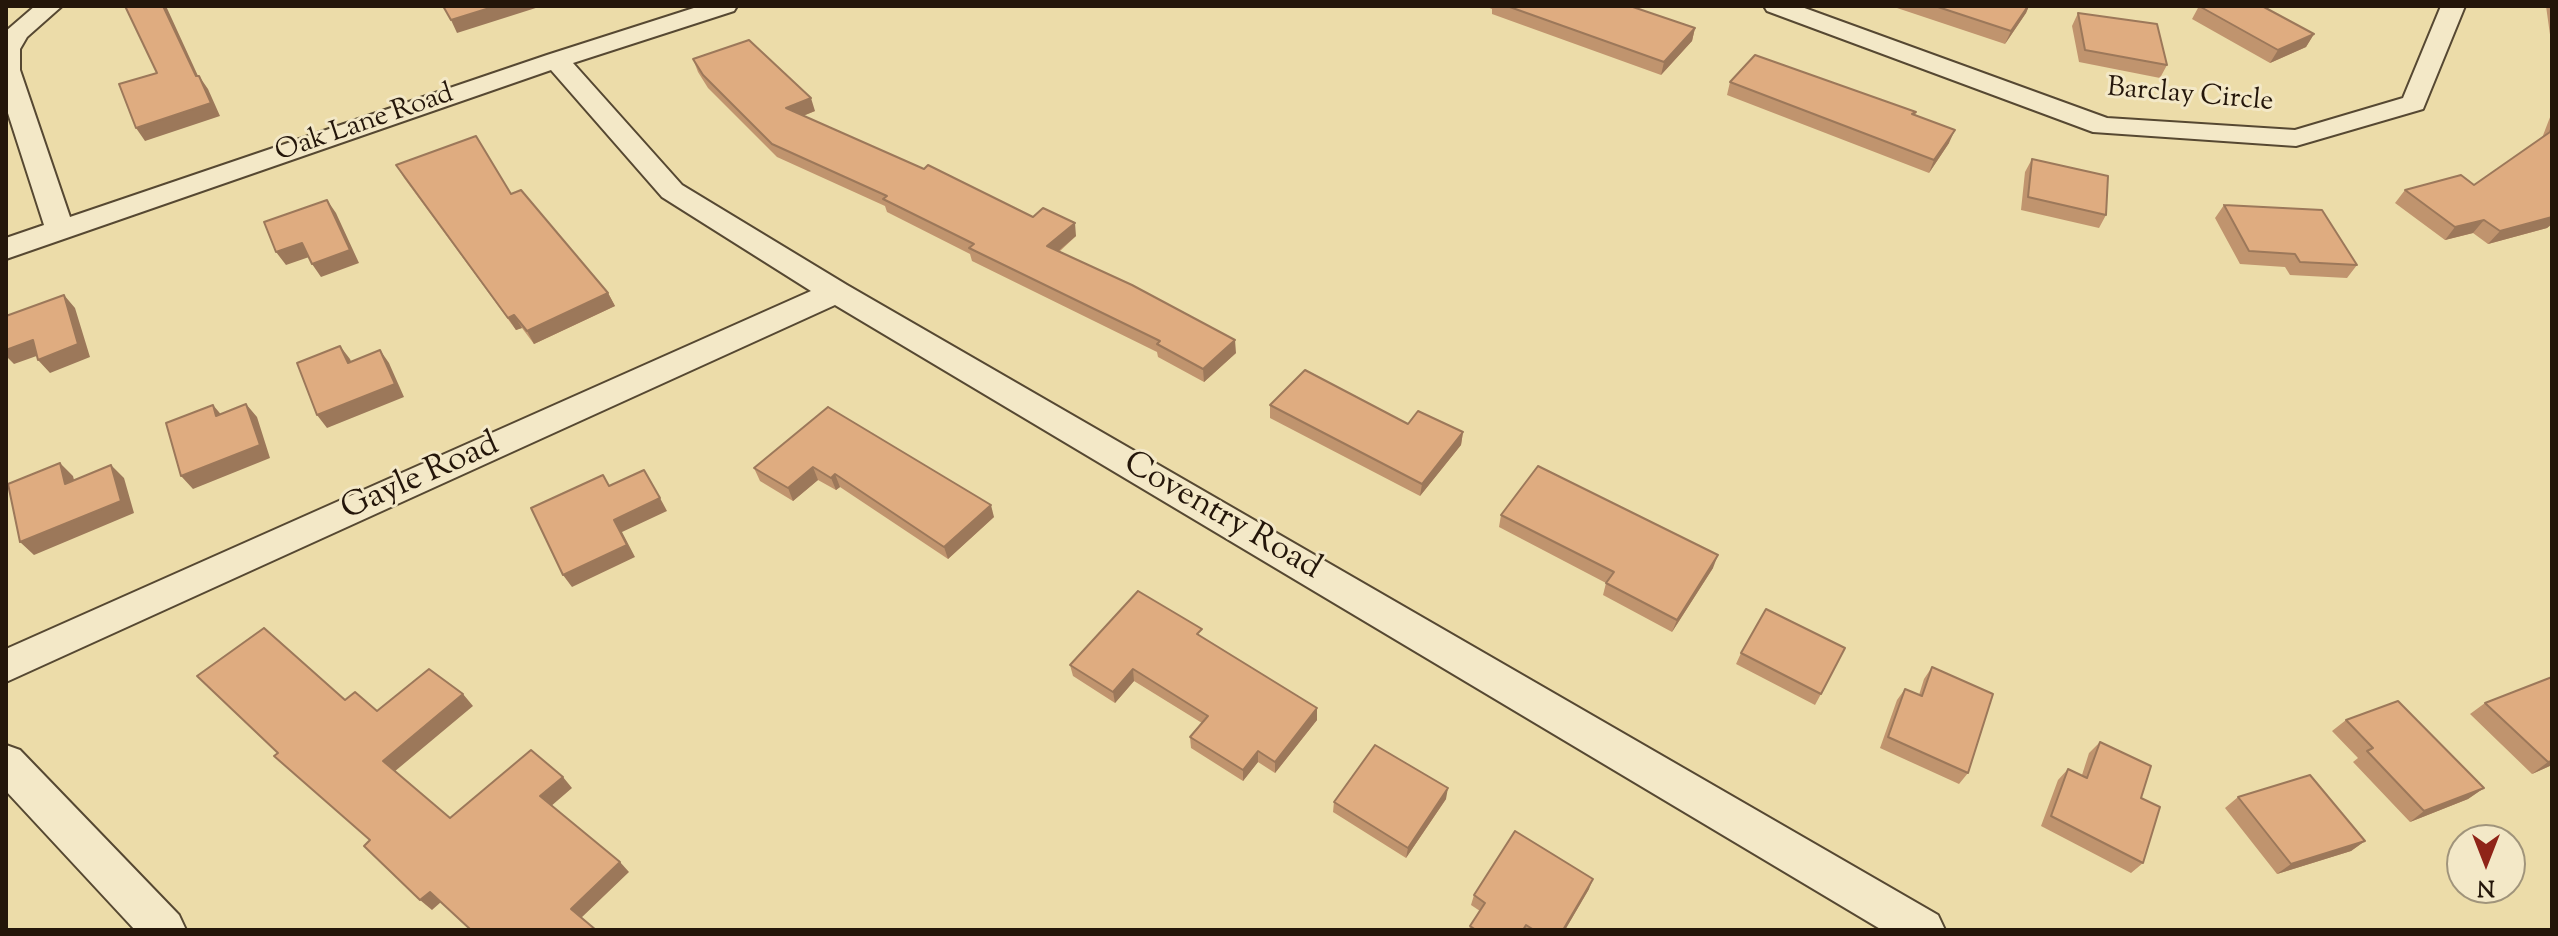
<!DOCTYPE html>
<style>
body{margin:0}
#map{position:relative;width:2558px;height:936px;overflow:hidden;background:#ecdca9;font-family:"Sorts Mill Goudy",serif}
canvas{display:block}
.frame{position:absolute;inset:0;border:8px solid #24160a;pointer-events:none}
.north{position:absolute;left:2446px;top:824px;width:80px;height:80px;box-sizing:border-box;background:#f3e8c7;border:2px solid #a0947b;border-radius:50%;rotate:180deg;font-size:22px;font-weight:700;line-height:32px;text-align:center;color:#24160a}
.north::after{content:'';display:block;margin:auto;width:28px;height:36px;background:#8f2418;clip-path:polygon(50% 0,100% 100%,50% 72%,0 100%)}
</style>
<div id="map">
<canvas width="2558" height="936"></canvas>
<div class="frame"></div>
<div class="north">N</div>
</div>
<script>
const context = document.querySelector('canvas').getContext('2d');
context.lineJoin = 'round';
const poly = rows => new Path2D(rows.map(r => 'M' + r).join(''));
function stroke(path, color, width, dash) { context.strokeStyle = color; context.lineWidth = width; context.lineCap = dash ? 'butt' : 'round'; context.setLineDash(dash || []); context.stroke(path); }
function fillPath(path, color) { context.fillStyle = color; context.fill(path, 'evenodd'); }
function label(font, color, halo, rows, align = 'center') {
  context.font = font + ' "Sorts Mill Goudy",serif'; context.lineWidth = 6; context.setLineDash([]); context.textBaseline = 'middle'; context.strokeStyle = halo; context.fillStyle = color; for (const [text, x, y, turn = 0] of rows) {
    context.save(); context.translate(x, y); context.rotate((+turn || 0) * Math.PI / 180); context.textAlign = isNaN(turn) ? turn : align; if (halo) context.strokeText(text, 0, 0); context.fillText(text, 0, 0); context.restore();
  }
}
const minor = poly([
 [35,6,62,6,27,37,20,49,20,70,70,217,547,55,700,6,737,6,734,11,573,63,682,185,847,285,1938,915,1945,930,1882,930,835,305,6,682,6,649,811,291,662,197,551,70,6,259,6,238,44,225,6,107,6,31,35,6],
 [1764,6,1799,6,2107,118,2295,130,2403,98,2441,6,2465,6,2423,109,2296,146,2093,132,1767,11,1764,6],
 [6,745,20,750,179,915,186,930,135,930,6,791,6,745]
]);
stroke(minor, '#564832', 4);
fillPath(minor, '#f3e8c7');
fillPath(poly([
 [1485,6,1630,6,1695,28,1692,41,1661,75,1492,14,1492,9],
 [1891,6,2029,6,2026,13,2005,44],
 [2199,6,2314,34,2306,47,2270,63,2192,19],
 [2546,6,2552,6,2552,49],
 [2078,13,2167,65,2160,78,2079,62,2072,26],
 [693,59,815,111,803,116,1076,236,1059,252,1236,353,1204,382,1158,357,1157,352,972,261,970,254,887,212,885,206,777,157,708,88,698,72],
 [1730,82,1916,112,1915,115,1949,143,1929,173,1727,95],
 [2552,112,2552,224,2547,228,2488,244,2473,233,2445,240,2395,203,2405,190,2474,185,2542,138],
 [2032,159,2106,215,2099,228,2021,210,2025,172],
 [396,165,511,194,608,293,615,306,534,344,522,328,516,330,404,178],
 [2224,205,2357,265,2347,278,2290,275,2285,267,2240,264,2215,218],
 [1270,405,1463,432,1461,445,1420,496,1270,418],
 [828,407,994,517,948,559,840,487,836,490,818,480,793,501,760,481,754,468],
 [1501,515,1713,568,1672,632,1603,595,1606,583,1499,527],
 [1202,638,1317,720,1275,773,1258,762,1243,781,1191,748,1190,737,1202,723,1134,681,1115,703,1073,676,1070,665],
 [1741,653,1821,694,1815,705,1736,664],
 [1932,667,1968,773,1959,784,1880,748,1897,700,1905,689,1919,695,1924,679],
 [2552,677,2552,765,2532,774,2470,714,2485,703],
 [2346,720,2484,788,2468,799,2410,822,2353,762,2358,758,2332,731],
 [2100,742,2141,798,2143,863,2131,873,2041,826,2058,780,2068,769,2082,775,2089,753],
 [2238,797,2365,841,2351,851,2277,874,2225,808],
 [1446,799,1406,858,1333,812,1334,802],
 [1589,889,1565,930,1469,930,1470,926,1480,911,1471,905,1474,895]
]), '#c0946e');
fillPath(poly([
 [163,6,166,6,204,89,196,76],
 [496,6,542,6,457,33,451,20],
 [2028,6,2029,6,2026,13,2005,44,2011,31],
 [1695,28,1692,41,1661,75,1664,62],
 [2314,34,2306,47,2270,63,2278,50],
 [199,76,208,89,220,116,145,141,136,128],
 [811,98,815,111,790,121,786,108],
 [1955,130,1949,143,1929,173,1934,160],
 [327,200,336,213,359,263,321,277,312,264],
 [2552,217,2552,224,2547,228,2488,244,2500,231],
 [2484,220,2473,233,2445,240,2455,227],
 [1075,223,1076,236,1049,259,1047,246],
 [302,243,312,256,286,265,276,252],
 [608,293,615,306,534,344,527,331],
 [64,295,75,308,90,357,50,373,38,360],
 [514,315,522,328,516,330,508,318],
 [33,340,45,353,14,364,6,356,6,350],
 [1235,340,1236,353,1204,382,1203,369],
 [340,346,350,359,357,376,348,363],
 [380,350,389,363,404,397,327,428,317,415],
 [246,404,257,417,270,458,193,489,181,476],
 [213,405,224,418,216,416],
 [1463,432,1461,445,1420,496,1422,484],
 [60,463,73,476,78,496,65,484],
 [111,465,124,478,134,513,34,555,20,542],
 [813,467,818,480,793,501,788,488],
 [835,474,840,487,836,490,831,478],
 [660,498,667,511,622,532,635,557,572,587,563,575,614,520],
 [991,505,994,517,948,559,944,547],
 [1718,555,1713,568,1672,632,1677,620],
 [1133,669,1134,681,1115,703,1113,692],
 [463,694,473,706,394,772,383,761],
 [1317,708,1317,720,1275,773,1275,762],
 [1258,751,1258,762,1243,781,1243,770],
 [2552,761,2552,765,2532,774,2548,762],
 [563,777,572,788,550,807,540,796],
 [1448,788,1446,799,1406,858,1408,848],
 [2484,788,2468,799,2410,822,2424,811],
 [2365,841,2351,851,2277,874,2291,864],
 [620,862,629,872,580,919,571,909],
 [1593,879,1589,889,1565,930,1563,930],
 [430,892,441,902,432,910,420,900]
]), '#9c785a');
const building = poly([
 [125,6,163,6,196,76,199,76,211,103,136,128,119,84,157,73,125,6],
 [443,6,496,6,451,20,443,6],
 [1507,6,1630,6,1695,28,1664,62,1507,6],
 [1935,6,2028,6,2011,31,1935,6],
 [2199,6,2262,6,2314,34,2278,50,2199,6],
 [2078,13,2157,24,2167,65,2085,50,2078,13],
 [749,40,811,98,786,108,924,169,928,165,1033,217,1043,208,1075,223,1047,246,1132,285,1235,340,1203,369,1157,344,1160,341,969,248,974,244,883,199,887,196,772,144,703,75,693,59,749,40],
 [1755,55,1916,112,1912,114,1955,130,1934,160,1730,82,1755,55],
 [2552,126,2552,217,2500,231,2484,220,2455,227,2405,190,2461,175,2474,185,2550,132,2552,126],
 [476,136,511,194,521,190,608,293,527,331,514,315,508,318,396,165,476,136],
 [2032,159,2108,176,2106,215,2028,197,2032,159],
 [327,200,350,250,312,264,302,243,276,252,264,222,327,200],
 [2224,205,2322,210,2357,265,2300,262,2295,254,2249,251,2224,205],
 [64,295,78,344,38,360,33,340,6,350,6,316,64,295],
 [340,346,348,363,380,350,395,384,317,415,297,363,340,346],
 [1305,370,1408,424,1418,411,1463,432,1422,484,1270,405,1305,370],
 [246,404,260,445,181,476,166,423,213,405,216,416,246,404],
 [828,407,991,505,944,547,835,474,831,478,813,467,788,488,754,468,828,407],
 [60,463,65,484,111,465,121,501,20,542,8,484,60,463],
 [1538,466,1718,555,1677,620,1606,583,1614,572,1501,515,1538,466],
 [644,470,660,498,614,520,627,545,563,575,531,508,603,475,609,486,644,470],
 [1138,591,1202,629,1197,634,1317,708,1275,762,1258,751,1243,770,1190,737,1208,716,1133,669,1113,692,1070,665,1138,591],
 [1766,609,1845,648,1821,694,1741,653,1766,609],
 [264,628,345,700,355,692,377,711,429,669,463,694,383,761,450,818,531,750,563,777,540,796,620,862,571,909,596,930,471,930,430,892,420,900,364,846,370,840,274,756,278,753,197,676,264,628],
 [1932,667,1993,694,1968,773,1888,737,1905,689,1922,696,1932,667],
 [2552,677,2552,761,2548,762,2485,703,2552,677],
 [2398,701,2484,788,2424,811,2367,751,2373,748,2346,720,2398,701],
 [2100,742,2151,766,2141,798,2160,807,2143,863,2051,816,2068,769,2087,778,2100,742],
 [1375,745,1448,788,1408,848,1334,802,1375,745],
 [2310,775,2365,841,2291,864,2238,797,2310,775],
 [1515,831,1593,879,1563,930,1534,930,1526,925,1523,930,1476,930,1470,926,1485,903,1474,895,1515,831]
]);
fillPath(building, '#dfac80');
stroke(building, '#9c785a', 2);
label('28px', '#24160a', '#f3e8c7', [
 ["Barclay Circle",2190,97,5],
 ["Oak Lane Road",365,125,-19]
]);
label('34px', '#24160a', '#f3e8c7', [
 ["Gayle Road",421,479,-24],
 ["Coventry Road",1221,518,30]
]);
</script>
